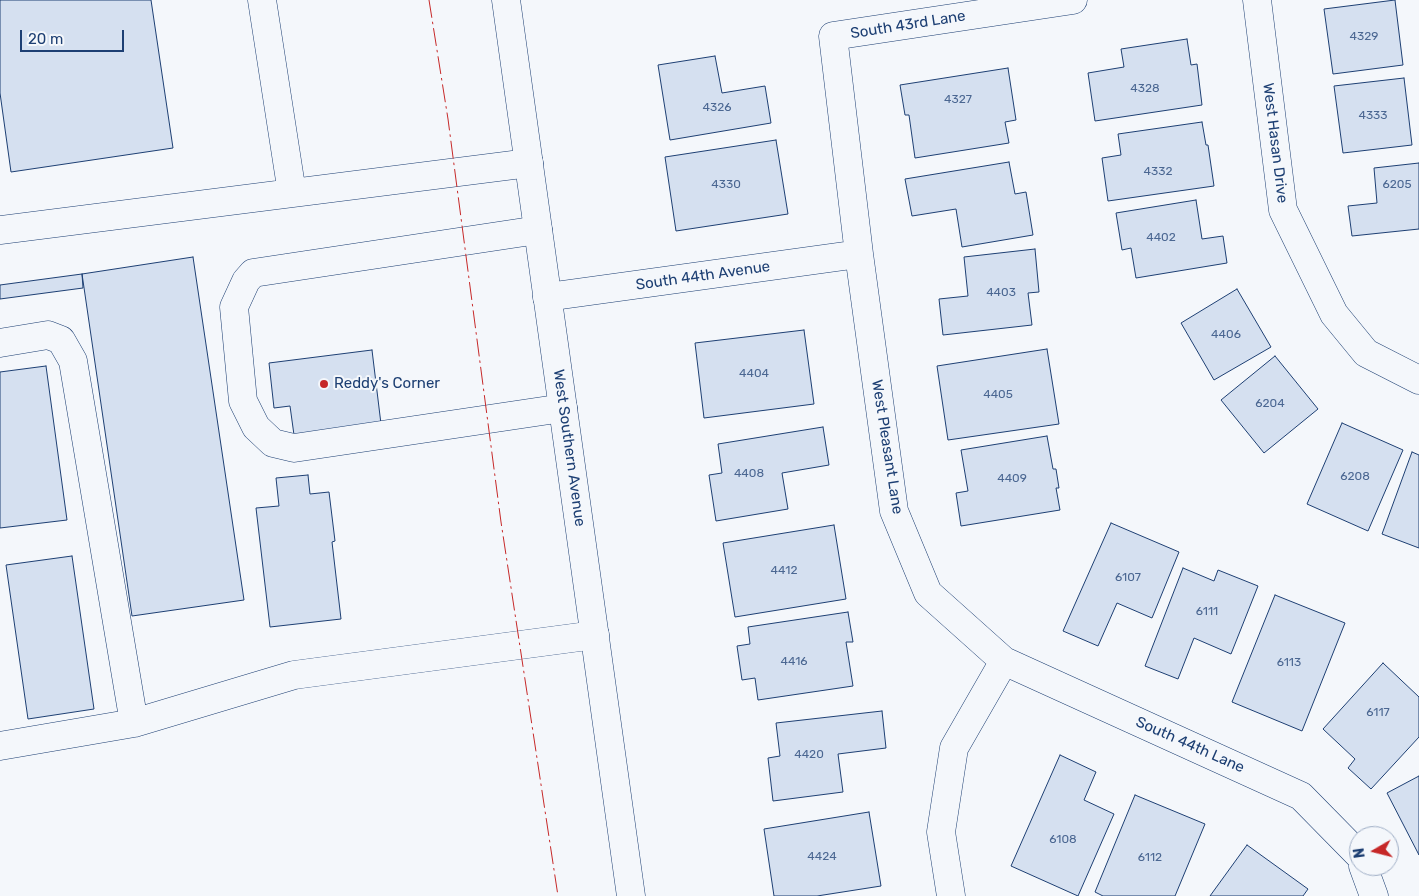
<!DOCTYPE html>
<style>
body{margin:0}
#map{position:relative;width:1419px;height:896px;overflow:hidden;background:#f4f7fb;font-family:Rubik,sans-serif}
canvas{display:block}
.north{position:absolute;left:1349px;top:826px;width:50px;height:50px;box-sizing:border-box;background:#f4f7fb;border:1px solid #9eadc5;border-radius:50%;rotate:262deg;font-size:14px;font-weight:700;line-height:20px;text-align:center;color:#1d3f73}
.north::after{content:'';display:block;margin:auto;width:18px;height:22px;background:#c62828;clip-path:polygon(50% 0,100% 100%,50% 72%,0 100%)}
.scale{position:absolute;left:20px;top:30px;width:104px;height:22px;box-sizing:border-box;border:2px solid #1d3f73;border-top:0;padding-left:6px;font-size:15px;line-height:18px;white-space:nowrap;color:#1d3f73;-webkit-text-stroke:4px #f4f7fb;paint-order:stroke}
</style>
<div id="map">
<canvas width="1419" height="896"></canvas>
<div class="north">N</div>
<div class="scale">20 m</div>
</div>
<script>
const context = document.querySelector('canvas').getContext('2d');
context.lineJoin = 'round';
function fillPath(path, color) { context.fillStyle = color; context.fill(path, 'evenodd'); }
const poly = rows => new Path2D(rows.map(r => 'M' + r).join(''));
function stroke(path, color, width, dash) { context.strokeStyle = color; context.lineWidth = width; context.lineCap = dash ? 'butt' : 'round'; context.setLineDash(dash || []); context.stroke(path); }
function label(font, color, halo, rows, align = 'center') {
  context.font = font + ' Rubik,sans-serif'; context.lineWidth = 4; context.setLineDash([]); context.textBaseline = 'middle'; context.strokeStyle = halo; context.fillStyle = color; for (const [text, x, y, turn = 0] of rows) {
    context.save(); context.translate(x, y); context.rotate((+turn || 0) * Math.PI / 180); context.textAlign = isNaN(turn) ? turn : align; if (halo) context.strokeText(text, 0, 0); context.fillText(text, 0, 0); context.restore();
  }
}
const building = poly([
 [0,0,151,0,173,148,11,172,0,93,0,0],
 [1395,0,1403,65,1333,74,1324,9,1395,0],
 [1187,39,1191,65,1197,64,1202,105,1095,121,1088,73,1124,67,1121,49,1187,39],
 [715,56,722,93,765,86,771,123,670,140,658,65,715,56],
 [1008,68,1016,120,1005,122,1009,143,915,158,909,115,905,115,900,85,1008,68],
 [1404,78,1412,145,1343,153,1334,86,1404,78],
 [1202,122,1206,145,1208,145,1214,186,1108,201,1102,158,1121,155,1118,134,1202,122],
 [776,140,788,214,676,231,665,157,776,140],
 [1009,162,1015,194,1026,192,1033,235,962,247,956,209,912,216,905,179,1009,162],
 [1419,163,1419,229,1352,236,1348,206,1377,203,1374,168,1419,163],
 [1196,200,1202,239,1223,236,1227,263,1136,278,1131,248,1122,250,1116,213,1196,200],
 [1035,249,1039,292,1028,293,1032,325,943,335,939,299,968,296,964,257,1035,249],
 [193,257,244,600,132,616,82,274,193,257],
 [82,274,83,288,0,299,0,285,82,274],
 [1237,289,1271,347,1214,380,1181,323,1237,289],
 [804,330,814,404,704,418,695,343,804,330],
 [1047,349,1059,424,948,440,937,366,1047,349],
 [372,350,381,424,294,435,290,406,274,408,269,363,372,350],
 [1275,356,1318,409,1264,453,1221,400,1275,356],
 [46,366,67,520,0,528,0,372,46,366],
 [1342,423,1403,450,1368,531,1307,504,1342,423],
 [823,427,829,465,782,473,788,509,716,521,709,475,722,473,718,444,823,427],
 [1047,436,1053,469,1056,469,1059,488,1056,488,1060,510,961,526,956,493,968,491,961,450,1047,436],
 [1412,452,1419,455,1419,548,1382,534,1412,452],
 [308,475,310,494,329,492,335,541,332,542,341,619,270,627,256,508,279,506,276,478,308,475],
 [1111,523,1179,552,1152,618,1117,603,1098,646,1063,631,1111,523],
 [834,525,846,599,735,617,723,543,834,525],
 [72,556,94,709,28,719,6,565,72,556],
 [1183,568,1214,581,1218,570,1258,586,1231,654,1194,638,1178,679,1145,666,1183,568],
 [1275,595,1345,623,1302,731,1232,702,1275,595],
 [848,612,853,642,846,642,853,686,758,700,755,678,742,680,737,646,750,644,748,627,848,612],
 [1383,663,1419,697,1419,737,1371,789,1348,768,1355,759,1323,729,1383,663],
 [882,711,886,748,838,754,843,792,773,801,768,758,780,756,776,723,882,711],
 [1060,755,1096,772,1084,800,1114,814,1078,896,1011,866,1060,755],
 [1419,776,1419,855,1387,793,1419,776],
 [1135,795,1205,824,1175,896,1103,896,1095,892,1135,795],
 [869,812,881,886,817,896,774,896,764,829,869,812],
 [1247,845,1308,889,1303,896,1210,896,1247,845]
]);
fillPath(building, '#d5e0f0');
stroke(building, '#1d3f73', 1);
const minor = poly([
 [262,0,292,193],
 [1257,0,1283,210,1334,314,1366,353,1419,380],
 [0,230,529,163],
 [538,230,253,273,246,281,234,307,243,401,256,427,273,443,294,448,563,408],
 [547,297,859,254],
 [0,343,48,335,61,340,73,361,134,723],
 [1004,661,1301,796,1359,855],
 [0,746,134,723,294,675,595,635],
 [1363,866,1374,896],
 [951,896,941,832,954,748,1004,661,928,593,894,511,859,254,833,36,1073,0]
]);
const major = poly([
 [506,0,631,896]
]);
stroke(minor, '#1d3f73', 29);
stroke(major, '#1d3f73', 29);
stroke(minor, '#f4f7fb', 28);
stroke(major, '#f4f7fb', 28);
stroke(poly([
 [429,0,448,119,501,522,558,896]
]), '#c62828', 1, [18, 4, 2.5, 4]);
for (const [x, y, r, color] of [
 [324,384,5,"#c62828"]
]) { const dot = new Path2D(); dot.arc(x, y, r, 0, 2 * Math.PI); context.fillStyle = color; context.fill(dot); stroke(dot, '#f4f7fb', 2); }
label('12px', '#4b6792', null, [
 ["4329",1364,37],
 ["4328",1145,89],
 ["4327",958,100],
 ["4326",717,108],
 ["4333",1373,116],
 ["4332",1158,172],
 ["4330",726,185],
 ["6205",1397,185],
 ["4402",1161,238],
 ["4403",1001,293],
 ["4406",1226,335],
 ["4404",754,374],
 ["4405",998,395],
 ["6204",1270,404],
 ["4408",749,474],
 ["6208",1355,477],
 ["4409",1012,479],
 ["4412",784,571],
 ["6107",1128,578],
 ["6111",1207,612],
 ["4416",794,662],
 ["6113",1289,663],
 ["6117",1378,713],
 ["4420",809,755],
 ["6108",1063,840],
 ["4424",822,857],
 ["6112",1150,858]
]);
label('15px', '#1d3f73', '#f4f7fb', [
 ["South 43rd Lane",908,25,-9],
 ["West Hasan Drive",1275,143,83],
 ["South 44th Avenue",703,276,-8],
 ["West Pleasant Lane",887,447,81],
 ["West Southern Avenue",569,448,82],
 ["South 44th Lane",1190,745,24]
]);
label('15px', '#1d3f73', '#f4f7fb', [
 ["Reddy's Corner",334,384]
], 'left');
</script>
